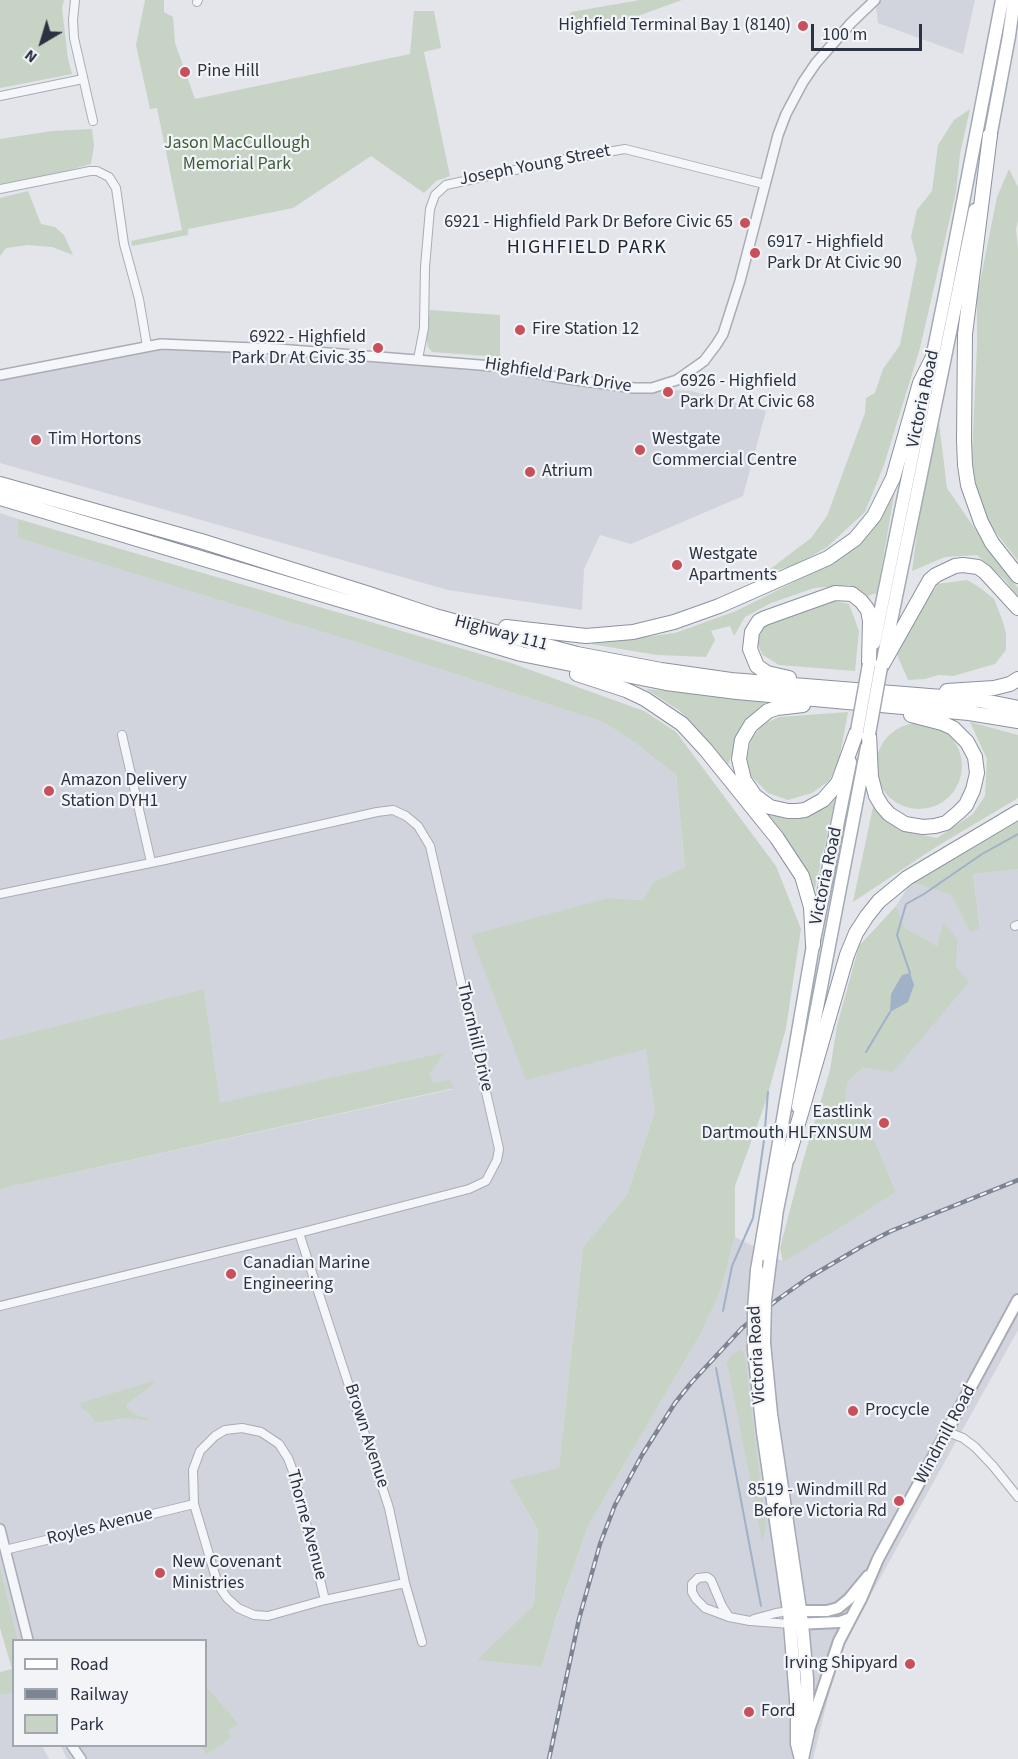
<!DOCTYPE html>
<style>
body{margin:0}
#map{position:relative;width:1018px;height:1759px;overflow:hidden;background:#e3e5ea;font-family:"Source Sans 3",sans-serif}
canvas{display:block}
.legend{position:absolute;left:12px;top:1639px;width:195px;height:108px;box-sizing:border-box;background:#f2f4f7;border:2px solid #a2a6ae;margin:0;padding:8px 10px;list-style:none;font-size:18px;color:#2b3241}
.legend li{display:flex;align-items:center;gap:12px;height:30px}
.legend b{width:30px;border:2px solid #a2a6ae}
.north{position:absolute;left:12px;top:12px;width:60px;height:60px;-webkit-text-stroke:4px #f2f4f7;paint-order:stroke;rotate:218deg;font-size:16px;font-weight:700;line-height:24px;text-align:center;color:#2b3241}
.north::after{content:'';display:block;margin:auto;width:21px;height:27px;background:#2b3241;clip-path:polygon(50% 0,100% 100%,50% 72%,0 100%)}
.scale{position:absolute;left:811px;top:24px;width:111px;height:27px;box-sizing:border-box;border:3px solid #2b3241;border-top:0;padding-left:8px;font-size:18px;line-height:21px;white-space:nowrap;color:#2b3241;-webkit-text-stroke:4px #f2f4f7;paint-order:stroke}
</style>
<div id="map">
<canvas width="1018" height="1759"></canvas>
<ul class="legend">
<li><b style="height:8px;background:#fff"></b>Road</li>
<li><b style="height:8px;background:#7d8493"></b>Railway</li>
<li><b style="height:16px;background:#c7d3c4"></b>Park</li>
</ul>
<div class="north">N</div>
<div class="scale">100 m</div>
</div>
<script>
const context = document.querySelector('canvas').getContext('2d');
context.lineJoin = 'round';
function fillPath(path, color) { context.fillStyle = color; context.fill(path, 'evenodd'); }
const poly = rows => new Path2D(rows.map(r => 'M' + r).join(''));
function stroke(path, color, width, dash) { context.strokeStyle = color; context.lineWidth = width; context.lineCap = dash ? 'butt' : 'round'; context.setLineDash(dash || []); context.stroke(path); }
function label(font, color, halo, rows, align = 'center') {
  context.font = font + ' "Source Sans 3",sans-serif'; context.lineWidth = 4.5; context.setLineDash([]); context.textBaseline = 'middle'; context.strokeStyle = halo; context.fillStyle = color; for (const [text, x, y, turn = 0] of rows) {
    context.save(); context.translate(x, y); context.rotate((+turn || 0) * Math.PI / 180); context.textAlign = isNaN(turn) ? turn : align; if (halo) context.strokeText(text, 0, 0); context.fillText(text, 0, 0); context.restore();
  }
}
fillPath(poly([
 [875,0,975,0,963,54,878,23],
 [152,343,506,366,623,387,691,391,766,411,743,496,631,544,600,535,584,569,582,610,448,590,0,463,0,373],
 [0,513,18,519,18,538,384,651,603,722,634,742,676,775,685,867,653,882,643,900,609,898,647,1049,655,1111,627,1195,583,1247,559,1469,509,1480,538,1530,534,1605,478,1660,542,1667,555,1620,588,1526,701,1333,720,1292,735,1237,783,1261,859,1216,896,1192,863,1114,845,1100,848,1081,864,1067,956,967,958,940,943,923,937,946,905,928,896,906,911,882,951,895,970,932,980,927,973,874,1018,869,1018,1330,840,1650,813,1759,67,1759,61,1746,200,1746,207,1755,232,1737,227,1730,239,1724,206,1686,206,1640,18,1640,0,1567,0,1189,453,1089,433,1083,428,1074,437,1064,443,1052,220,1104,204,989,0,1040],
 [153,1382,152,1386,127,1404,128,1409,135,1414,149,1418,147,1421,127,1418,95,1423,89,1413,112,1395],
 [11,1693,13,1696,14,1746,42,1746,49,1759,0,1759,0,1695]
]), '#d1d4dc');
fillPath(poly([
 [0,0,64,0,62,8,68,59,72,74,0,88],
 [145,0,164,0,164,12,173,17,175,43,195,99,410,54,414,11,434,11,441,48,424,52,450,176,436,181,424,193,371,156,293,208,188,229,188,235,132,246,131,241,182,230,157,108,150,109,136,45],
 [640,0,682,0,624,21,575,30,565,25,571,12],
 [970,109,960,154,956,192,920,348,884,465,865,512,827,547,796,565,765,573,811,538,827,516,865,413,866,398,875,393,883,369,900,345,917,259,911,237,917,210,932,191,938,145,954,120],
 [92,129,94,146,91,164,0,189,0,139,52,131],
 [1009,169,1018,187,1018,220,1016,229,1018,249,1018,561,987,521,977,493,972,458,977,345,977,297,997,197],
 [28,191,41,224,55,227,64,235,73,255,52,247,28,245,6,248,0,256,0,198],
 [430,310,500,315,500,357,432,352,428,347,426,336],
 [939,423,947,488,1001,567,1018,588,1018,597,1005,580,977,555,945,557,912,571,920,511],
 [895,490,877,593,867,596,850,585,814,588,771,603,745,617,734,636,730,626,711,631,715,640,706,657,657,655,590,644,675,633,736,611,816,571,837,559,868,532],
 [18,519,511,663,644,711,676,732,776,866,801,929,786,1028,766,1101,735,1186,735,1237,720,1292,701,1333,588,1526,555,1620,542,1667,477,1660,534,1605,538,1530,509,1480,559,1468,583,1247,627,1195,655,1111,646,1049,526,1080,471,935,609,898,643,900,653,882,685,867,676,775,634,742,603,722,384,651,18,538],
 [967,580,979,587,994,599,1002,619,1006,633,1006,650,995,664,953,676,939,675,924,679,908,680,895,650,929,593,935,589,937,584],
 [835,601,849,604,859,631,855,671,779,665,763,655,757,643,763,626,803,609],
 [646,689,745,698,766,702,740,730,728,765,680,711],
 [848,712,839,760,829,781,812,793,788,800,768,793,751,776,747,758,751,740,762,725,779,717],
 [970,722,1018,735,1018,798,936,847,853,902,873,807,899,830,937,838,973,814,985,796,987,759],
 '876 766a43 43 0 1 1 86 0a43 43 0 1 1-86 0Z',
 [835,799,814,893,790,848,759,808,812,813],
 [1018,819,1018,869,973,874,980,928,970,932,951,895,911,882],
 [896,906,905,928,937,946,943,922,958,940,956,967,969,982,893,1072,864,1067,848,1081,845,1100,863,1114,896,1192,859,1216,783,1262,780,1248,802,1164,830,1070,837,1026,859,946],
 [204,989,220,1103,444,1052,437,1064,429,1074,433,1083,450,1080,454,1088,0,1189,0,1040],
 [742,1350,745,1358,766,1528,762,1541,729,1371,726,1364,732,1354],
 [154,1381,152,1386,127,1404,128,1409,135,1414,149,1418,147,1421,127,1418,95,1423,89,1413,82,1408,80,1403],
 [0,1567,18,1640,14,1640,13,1696,11,1693,0,1695,0,1672,12,1669,0,1628],
 [206,1686,239,1724,228,1730,232,1737,207,1755,200,1746,206,1746]
]), '#c7d3c4');
fillPath(poly([
 [910,973,914,985,908,1002,890,1012,891,994,902,975]
]), '#a0b1c8');
stroke(poly([
 [910,973,897,935,906,904,924,894,982,854,1018,834],
 [866,1052,890,1012],
 [723,1311,732,1266,753,1218,764,1140,768,1092],
 [716,1368,761,1606]
]), '#a0b1c8', 2);
const minor = poly([
 [75,0,73,20,74,38,93,121],
 [197,2,198,0],
 [0,96,83,79],
 [0,189,90,171,97,171,109,177,116,188,124,244,139,299,147,346],
 [418,359,424,328,425,267,430,209,435,195,446,185,566,159,625,149,764,184],
 [122,735,151,862],
 [0,894,165,860,377,812,393,810,406,816,418,826,430,846,499,1149,497,1160,486,1181,469,1189,299,1233,0,1306],
 [1015,926,1018,925],
 [299,1233,389,1508,405,1583,422,1642],
 [948,1432,963,1438,975,1447,993,1466,1018,1497],
 [5,1550,194,1504],
 [325,1600,294,1474,288,1458,279,1444,261,1432,242,1428,225,1430,215,1436,200,1451,193,1470,194,1504,218,1585,227,1598,238,1608,254,1615,268,1616,325,1600,405,1583],
 [729,1617,722,1606,711,1580,707,1577,698,1578,692,1584,692,1592,696,1599,705,1608,729,1617,750,1621,790,1624],
 [754,1619,776,1613,789,1611]
]);
const tertiary = poly([
 [0,375,161,344,278,349,505,367,562,378,634,388,652,388,677,380,704,361,716,345,723,334,740,281,778,135,786,114,803,82,816,63,851,23,875,0],
 [0,1529,28,1640],
 [72,1746,81,1759]
]);
const secondary = poly([
 [793,1611,827,1611,838,1608,849,1599,868,1576],
 [795,1624,840,1622,851,1618],
 [809,1730,839,1641,861,1599,878,1559,1018,1300]
]);
const primary = poly([
 [989,143,1009,36,1014,0],
 [874,643,946,290,1002,0],
 [883,660,975,210],
 [798,1107,867,747],
 [770,1261,777,1210,789,1150],
 [757,1270,813,945,850,762],
 [764,1343,771,1414,802,1623,807,1679,808,1732,802,1759],
 [754,1350,763,1432,789,1611,797,1712,797,1744,801,1759]
]);
const motorway = poly([
 [990,135,965,334,964,440,965,465,968,485,981,522,992,543,1018,576],
 [0,484,201,541,369,594,435,616,577,654,661,670,731,680,979,700,1018,708],
 [0,498,521,654,666,683,737,692,969,713,1018,721],
 [506,627,586,636,633,632,674,622,719,606,828,558,855,539,874,516,893,478,920,383,932,359],
 [881,667,930,580,936,575,955,566,963,565,978,567,985,572,1018,608],
 [577,674,626,690,645,699,682,724,706,750,777,838,802,876,811,907,813,945],
 [789,678,767,673,757,666,750,649,752,632,759,621,765,618,835,593,852,594,861,601,868,610,870,621,869,664],
 [947,691,994,688,1010,684,1018,679],
 [803,705,777,708,768,711,751,725,742,740,739,759,744,780,755,796,770,807,788,811,797,811,805,810,823,800,838,783,857,731],
 [869,734,871,777,876,796,882,806,889,814,905,824,923,827,935,826,946,823,959,812,966,805,973,790,977,773,975,757,967,742,953,728,942,723,911,715],
 [788,1158,847,955,856,933,867,916,879,901,907,878,1018,812]
]);
stroke(minor, '#a8acb4', 10);
stroke(tertiary, '#a8acb4', 12);
stroke(secondary, '#a8acb4', 14);
stroke(primary, '#a3a9b5', 15);
stroke(motorway, '#8b92a0', 16);
stroke(minor, '#f5f6f9', 8);
stroke(tertiary, '#f5f6f9', 9);
stroke(secondary, '#fff', 10);
stroke(primary, '#fff', 12);
stroke(motorway, '#fff', 14);
const rail = poly([
 [549,1759,579,1619,600,1544,615,1505,642,1455,675,1403,691,1383,742,1328,777,1300,808,1278,864,1245,891,1231,1018,1180]
]);
stroke(rail, '#7d8493', 4.5);
stroke(rail, '#f2f4f7', 2, [7]);
const primaryBridge = poly([
 [857,731,869,664],
 [869,734,881,667],
 [764,1343,765,1300,770,1261],
 [754,1350,754,1310,757,1270]
]);
stroke(primaryBridge, '#a3a9b5', 15, []);
stroke(primaryBridge, '#fff', 12);
for (const [x, y, r, color] of [
 [803,26,6,"#c7505a"],
 [185,72,6,"#c7505a"],
 [745,223,6,"#c7505a"],
 [755,253,6,"#c7505a"],
 [520,330,6,"#c7505a"],
 [378,348,6,"#c7505a"],
 [668,392,6,"#c7505a"],
 [36,440,6,"#c7505a"],
 [640,450,6,"#c7505a"],
 [530,472,6,"#c7505a"],
 [677,565,6,"#c7505a"],
 [49,791,6,"#c7505a"],
 [884,1123,6,"#c7505a"],
 [231,1274,6,"#c7505a"],
 [853,1411,6,"#c7505a"],
 [899,1501,6,"#c7505a"],
 [160,1573,6,"#c7505a"],
 [910,1664,6,"#c7505a"],
 [749,1712,6,"#c7505a"]
]) { const dot = new Path2D(); dot.arc(x, y, r, 0, 2 * Math.PI); context.fillStyle = color; context.fill(dot); stroke(dot, '#f2f4f7', 2); }
label('18px', '#2b3241', '#f2f4f7', [
 ["Highfield Terminal Bay 1 (8140)",791,26,"right"],
 ["Pine Hill",197,72],
 ["6921 - Highfield Park Dr Before Civic 65",733,223,"right"],
 ["6917 - Highfield",767,243],
 ["Park Dr At Civic 90",767,264],
 ["Fire Station 12",532,330],
 ["6922 - Highfield",366,338,"right"],
 ["Park Dr At Civic 35",366,359,"right"],
 ["6926 - Highfield",680,382],
 ["Park Dr At Civic 68",680,403],
 ["Tim Hortons",48,440],
 ["Westgate",652,440],
 ["Commercial Centre",652,461],
 ["Atrium",542,472],
 ["Westgate",689,555],
 ["Apartments",689,576],
 ["Amazon Delivery",61,781],
 ["Station DYH1",61,802],
 ["Eastlink",872,1113,"right"],
 ["Dartmouth HLFXNSUM",872,1134,"right"],
 ["Canadian Marine",243,1264],
 ["Engineering",243,1285],
 ["Procycle",865,1411],
 ["8519 - Windmill Rd",887,1491,"right"],
 ["Before Victoria Rd",887,1512,"right"],
 ["New Covenant",172,1563],
 ["Ministries",172,1584],
 ["Irving Shipyard",898,1664,"right"],
 ["Ford",761,1712]
], 'left');
label('18px', '#3e5c3a', '#f2f4f7', [
 ["Jason MacCullough",237,144],
 ["Memorial Park",237,165]
]);
label('18px', '#2b3241', '#f2f4f7', [
 ["Joseph Young Street",535,166,-11],
 ["Highfield Park Drive",558,376,9],
 ["Victoria Road",924,399,-78],
 ["Highway 111",501,634,15],
 ["Victoria Road",827,876,-78],
 ["Thornhill Drive",474,1037,77],
 ["Victoria Road",758,1355,-93],
 ["Windmill Road",946,1435,-62],
 ["Brown Avenue",366,1436,72],
 ["Thorne Avenue",306,1525,75],
 ["Royles Avenue",100,1527,-14]
]);
context.letterSpacing = '1.5px';
label('20px', '#1d2332', '#f2f4f7', [
 ["HIGHFIELD PARK",587,249]
]);
context.letterSpacing = '0px';
</script>
